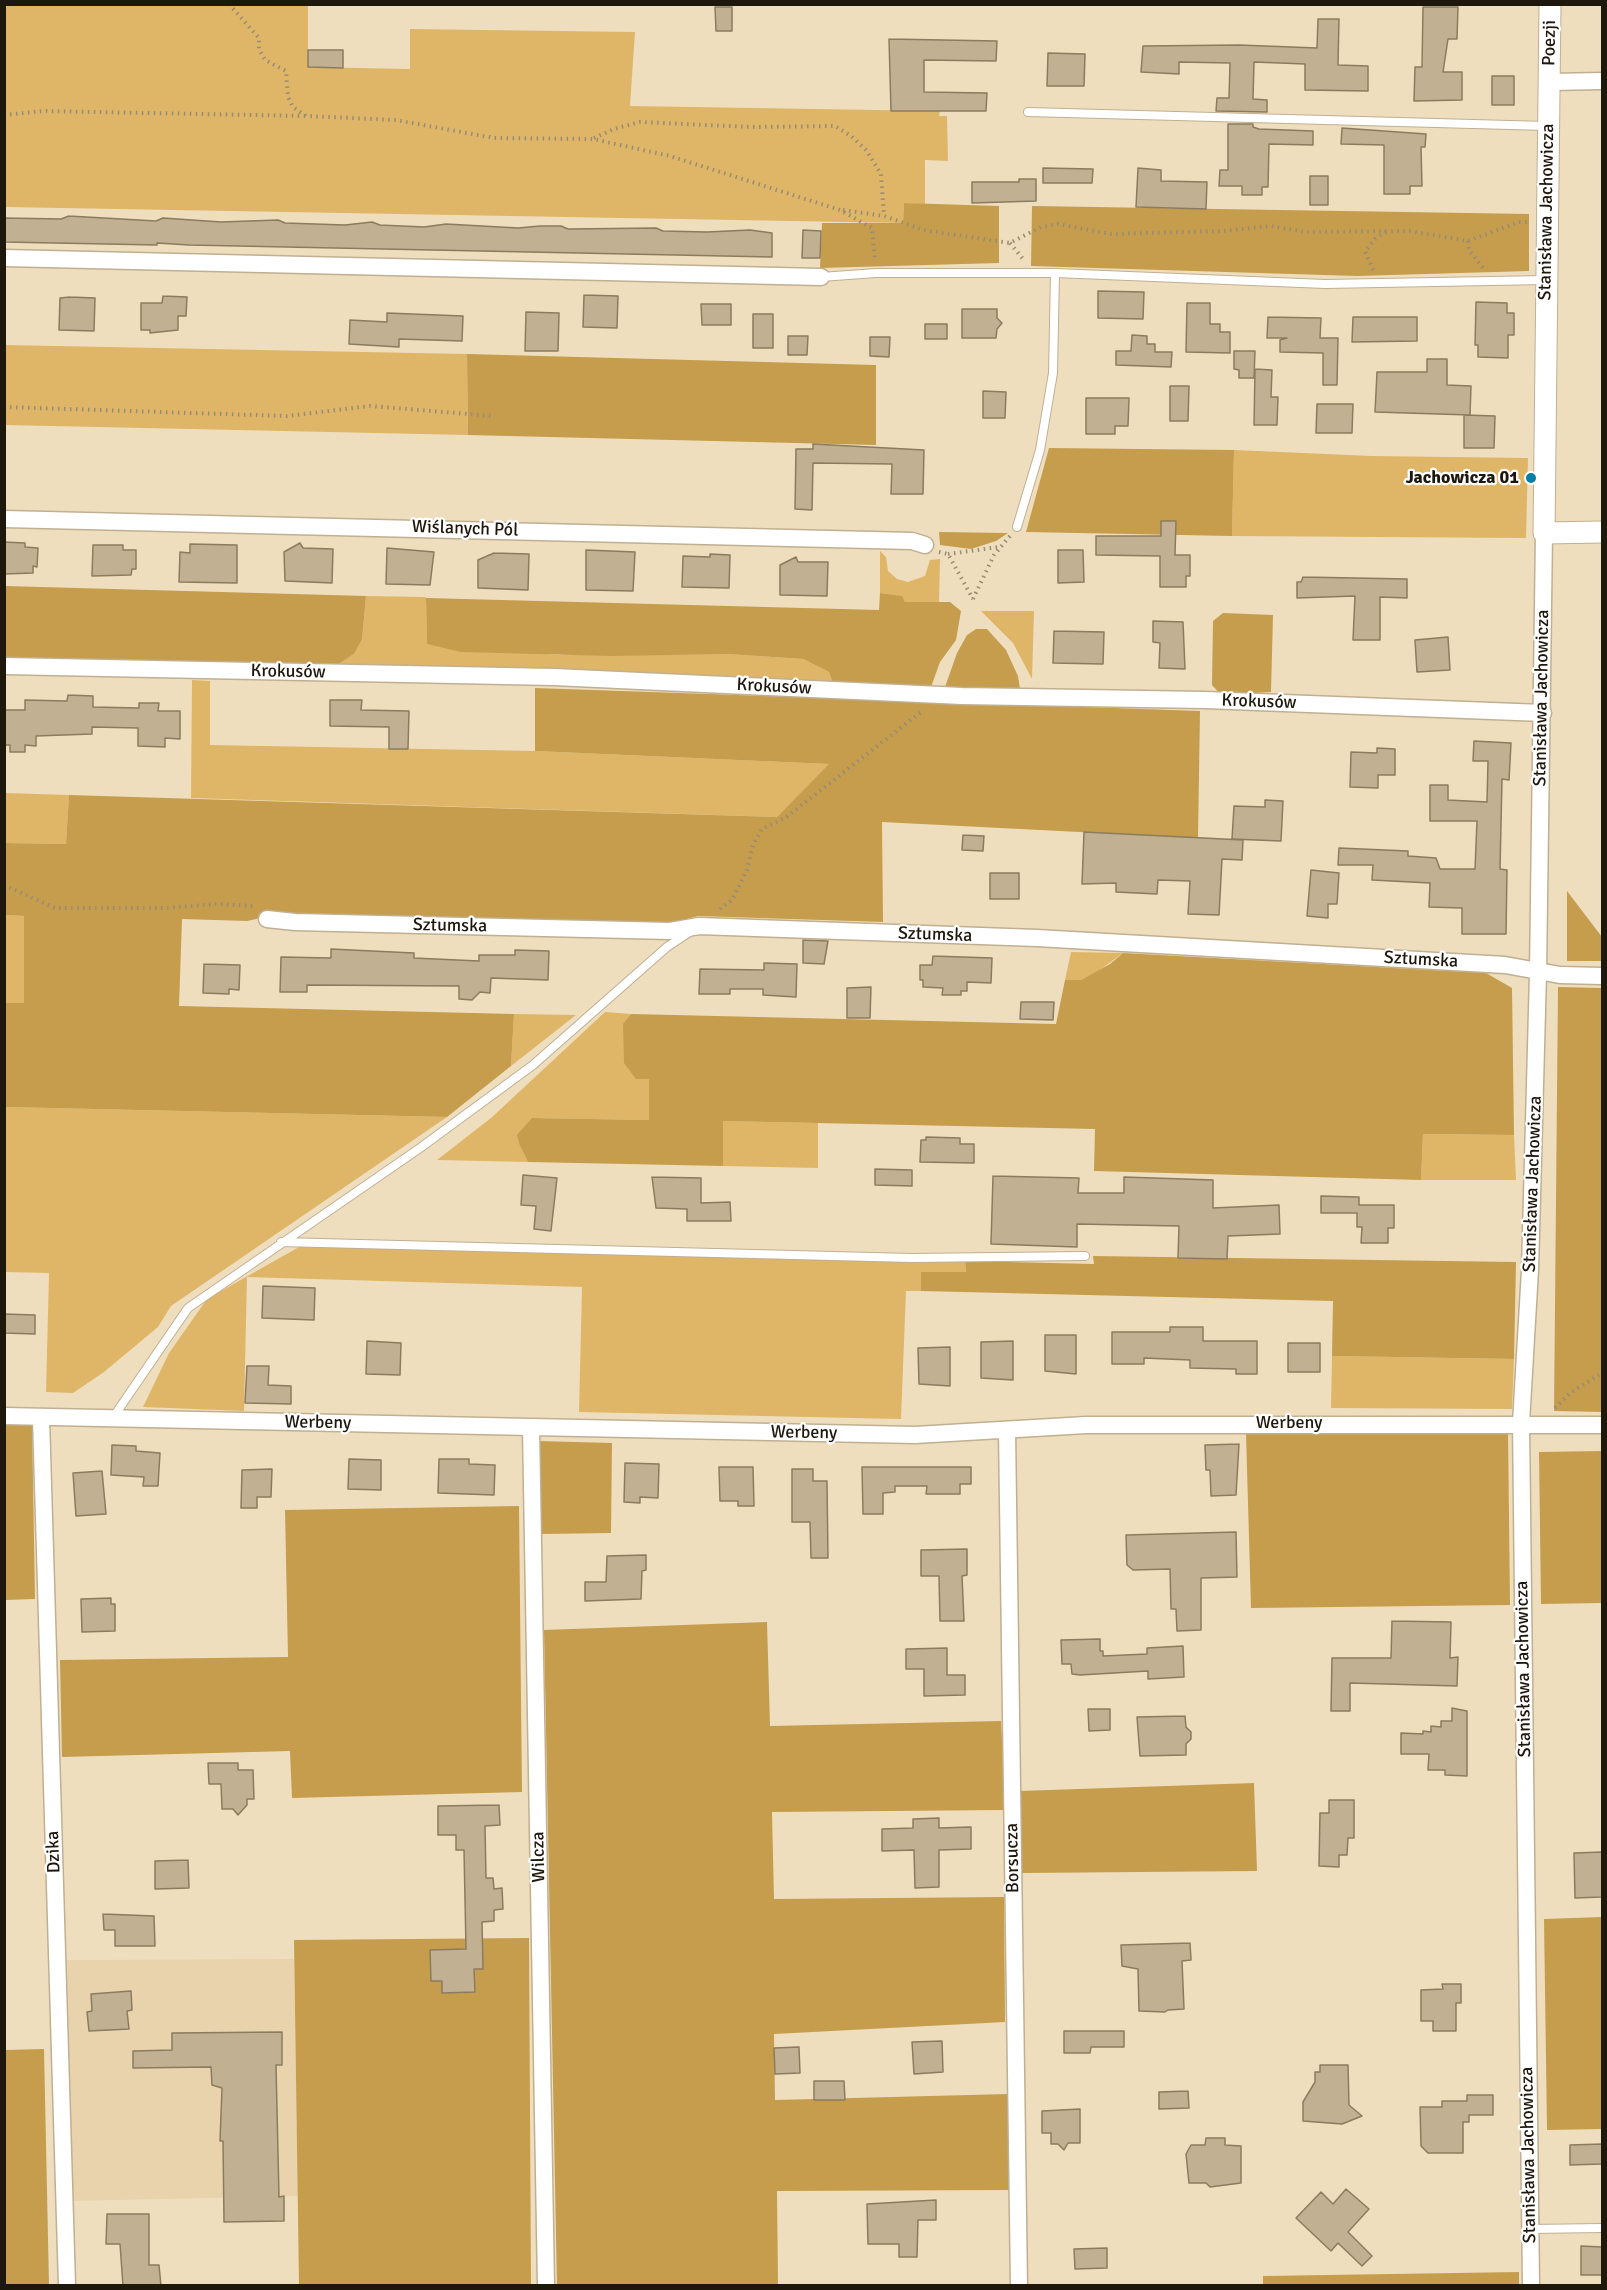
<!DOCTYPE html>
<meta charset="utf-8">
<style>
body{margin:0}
#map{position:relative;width:1607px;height:2290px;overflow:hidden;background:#efdebe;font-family:Signika,sans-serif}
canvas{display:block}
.frame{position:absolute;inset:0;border:6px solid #1e170c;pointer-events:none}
</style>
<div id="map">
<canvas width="1607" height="2290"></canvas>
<div class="frame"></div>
</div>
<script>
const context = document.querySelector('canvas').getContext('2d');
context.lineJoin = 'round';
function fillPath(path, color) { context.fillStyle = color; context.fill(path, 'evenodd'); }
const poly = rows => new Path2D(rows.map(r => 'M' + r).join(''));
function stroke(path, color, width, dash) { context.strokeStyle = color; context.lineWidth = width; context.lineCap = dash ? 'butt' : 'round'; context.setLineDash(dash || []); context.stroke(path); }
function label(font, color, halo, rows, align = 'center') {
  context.font = font + ' Signika,sans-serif'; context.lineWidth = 4.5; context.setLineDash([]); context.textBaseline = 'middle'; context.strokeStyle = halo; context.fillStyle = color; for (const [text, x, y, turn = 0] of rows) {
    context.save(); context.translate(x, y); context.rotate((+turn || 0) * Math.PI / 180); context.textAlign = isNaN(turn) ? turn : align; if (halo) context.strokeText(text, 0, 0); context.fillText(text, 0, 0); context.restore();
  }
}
fillPath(poly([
 [294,1959,298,2196,73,2201,67,1960]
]), '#e8d3ad');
fillPath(poly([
 [5,5,308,5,308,67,410,69,410,29,635,32,630,106,940,111,939,116,947,116,948,161,925,160,925,204,904,203,903,223,5,207],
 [5,345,467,354,468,435,5,425],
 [1234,450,1372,456,1528,458,1526,538,1232,536],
 [880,551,886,557,888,571,897,579,908,582,925,576,930,560,940,559,939,602,905,602,901,596,880,593],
 [366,596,426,597,427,644,558,655,727,654,803,659,829,672,833,684,334,667,354,654,362,640],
 [981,611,1034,611,1032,679,1013,643],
 [192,680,210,681,210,745,535,751,830,764,777,817,191,798],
 [5,793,69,795,66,844,5,843],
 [5,915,24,916,24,1004,5,1003],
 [1071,952,1123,953,1097,972,1081,980,1071,981,1065,980],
 [605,1012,631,1014,623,1025,649,1079,649,1120,533,1118,520,1146,528,1162,437,1160,491,1118],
 [514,1014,576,1015,511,1066],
 [5,1107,447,1117,171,1306,158,1327,104,1372,73,1393,46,1392,49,1273,5,1272],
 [723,1121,818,1123,818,1168,723,1166],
 [1423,1134,1514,1135,1516,1180,1421,1180],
 [299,1247,965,1261,966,1272,921,1272,921,1291,906,1291,901,1419,579,1412,582,1287,247,1277,244,1411,143,1407,169,1353,207,1299],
 [1332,1356,1514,1359,1512,1409,1331,1408]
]), '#dfb668');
fillPath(poly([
 [904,203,999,206,999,263,820,268,822,223,903,223],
 [1032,206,1529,214,1529,271,1357,276,1031,266],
 [467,354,876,365,876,445,468,435],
 [1049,448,1234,450,1232,536,1026,532],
 [939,532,1008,533,996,541,971,549,940,545],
 [5,586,366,596,362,640,354,654,334,667,5,660],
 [880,593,902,596,905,602,950,602,961,611,956,640,940,662,931,687,833,684,829,672,803,659,727,654,611,656,461,652,427,644,426,598,879,610],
 [1223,613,1273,615,1271,692,1221,695,1212,685,1213,621],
 [976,629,987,629,1006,650,1018,676,1020,689,945,687,957,653,967,635],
 [535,688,1200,711,1198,838,882,822,883,922,698,916,665,925,284,913,247,921,182,919,179,1006,514,1014,511,1066,447,1117,5,1107,5,1003,24,1003,24,916,5,915,5,843,66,844,69,795,777,817,829,764,535,751],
 [1567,891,1602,937,1602,961,1567,961],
 [1123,953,1486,973,1512,988,1514,1135,1423,1134,1421,1180,1094,1171,1095,1129,723,1121,723,1166,528,1162,520,1146,517,1135,532,1118,649,1120,649,1079,636,1079,624,1063,623,1024,631,1014,1056,1024,1065,980,1081,980,1110,964],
 [1558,987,1602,988,1602,1412,1554,1411],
 [1093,1256,1516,1262,1514,1359,1332,1356,1333,1301,921,1291,921,1272,966,1272,965,1261,1094,1264],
 [5,1424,32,1424,35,1599,5,1600],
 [1508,1429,1510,1605,1251,1608,1246,1433],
 [538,1441,612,1443,611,1533,541,1534],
 [1602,1451,1602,1603,1541,1604,1539,1452],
 [519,1506,522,1792,292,1798,290,1751,62,1757,60,1660,288,1657,285,1510],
 [767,1622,770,1726,1001,1721,1006,1810,772,1812,774,1899,1004,1897,1005,2022,774,2034,775,2100,1008,2094,1012,2190,777,2191,778,2285,557,2285,544,1630],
 [1254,1783,1257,1871,1022,1873,1020,1791],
 [1602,1917,1602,2129,1547,2130,1544,1919],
 [529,1938,531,2285,299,2285,294,1940],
 [44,2049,49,2285,5,2285,5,2050],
 [1519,2272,1519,2285,1263,2285,1263,2276]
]), '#c59d4d');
const building = poly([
 [715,7,732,7,732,31,716,31,715,7],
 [1423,7,1458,7,1457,39,1448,39,1443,72,1462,72,1462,100,1414,101,1415,67,1422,67,1423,7],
 [1318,19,1339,19,1338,65,1368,66,1368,91,1305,90,1305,64,1254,62,1253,99,1267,100,1267,112,1216,111,1217,98,1229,98,1230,63,1179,62,1179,74,1141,72,1143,46,1239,45,1317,48,1318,19],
 [889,39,997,41,996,61,924,60,924,92,987,93,986,111,891,111,889,39],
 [308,50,343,50,343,68,308,67,308,50],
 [1048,53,1085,54,1084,86,1047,86,1048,53],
 [1492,76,1514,76,1514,105,1492,105,1492,76],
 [1228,124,1253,124,1253,127,1259,129,1313,131,1313,145,1269,144,1268,187,1262,187,1262,195,1242,195,1242,186,1219,186,1220,170,1228,170,1228,124],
 [1342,128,1426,134,1425,147,1421,147,1422,186,1410,186,1410,194,1384,194,1384,145,1341,144,1342,128],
 [1043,168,1093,169,1092,183,1043,183,1043,168],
 [1138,168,1161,170,1161,181,1207,182,1206,209,1136,207,1138,168],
 [1310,176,1328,176,1328,205,1310,205,1310,176],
 [1019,179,1036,179,1036,201,972,203,972,182,1019,182,1019,179],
 [69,216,156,221,163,218,221,222,278,220,285,223,345,225,372,222,380,225,424,227,446,224,518,228,540,226,561,226,568,229,656,228,663,231,707,232,750,230,772,233,772,257,189,245,157,243,157,245,4,242,4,218,61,219,69,216],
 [803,230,821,231,820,258,802,258,803,230],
 [1098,291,1144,292,1143,319,1098,318,1098,291],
 [584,295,618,296,617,328,583,327,584,295],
 [163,296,187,297,186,316,178,316,178,330,150,333,150,330,141,330,141,303,162,303,163,296],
 [70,297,95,298,94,331,59,330,60,298,70,297],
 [1476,302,1507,303,1507,313,1514,313,1514,335,1508,335,1508,358,1478,357,1478,345,1475,345,1476,302],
 [1187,303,1210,303,1210,324,1220,324,1220,332,1230,332,1230,353,1186,352,1187,303],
 [701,304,731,304,731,325,702,325,701,304],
 [962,309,997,309,997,318,1002,323,997,329,996,338,962,338,962,309],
 [526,312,559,313,558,351,525,351,526,312],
 [387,313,463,316,462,341,399,339,399,347,349,344,350,320,387,322,387,313],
 [753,314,773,314,773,348,753,348,753,314],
 [1268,317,1321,318,1320,338,1338,338,1337,385,1323,385,1323,353,1280,352,1280,340,1287,338,1267,338,1268,317],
 [1353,317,1417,317,1417,341,1352,342,1353,317],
 [925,324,947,324,947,339,925,339,925,324],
 [1132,335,1147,336,1147,344,1155,344,1155,352,1172,352,1171,367,1116,365,1116,351,1131,351,1132,335],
 [788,336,808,336,807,355,788,355,788,336],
 [870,337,890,337,889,357,870,356,870,337],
 [1234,351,1255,351,1254,378,1239,378,1239,370,1234,369,1234,351],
 [1427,359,1447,359,1447,385,1471,386,1470,415,1375,412,1377,372,1427,372,1427,359],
 [1255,369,1272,370,1271,397,1278,397,1277,425,1254,425,1255,369],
 [1170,386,1189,386,1188,421,1170,421,1170,386],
 [983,391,1006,392,1005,418,983,418,983,391],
 [1086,398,1129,398,1128,426,1115,426,1115,434,1086,434,1086,398],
 [1317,404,1353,404,1352,433,1316,433,1317,404],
 [1464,415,1495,416,1494,448,1464,448,1464,415],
 [813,444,924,450,923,494,891,494,892,464,813,463,812,510,795,509,796,449,813,449,813,444],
 [1161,521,1176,521,1175,555,1190,555,1190,576,1186,576,1186,587,1160,587,1160,556,1096,555,1096,536,1161,536,1161,521],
 [4,542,25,543,25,547,38,548,37,567,33,566,33,573,4,574,4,542],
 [300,543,303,548,333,549,332,583,285,581,284,552,300,543],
 [190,544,237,545,237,583,179,582,180,552,190,553,190,544],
 [93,545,123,545,123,550,136,550,136,569,132,569,131,575,92,576,93,545],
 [387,548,434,552,430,585,386,584,387,548],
 [586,550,635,552,633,591,586,590,586,550],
 [1058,550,1083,550,1084,582,1058,583,1058,550],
 [494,553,529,554,528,590,478,588,478,560,494,553],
 [710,554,730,555,729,588,682,587,683,556,710,557,710,554],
 [796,557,798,562,828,562,827,596,780,595,780,565,796,557],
 [1303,577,1407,579,1407,598,1380,597,1380,640,1353,640,1355,596,1297,598,1297,582,1301,582,1303,577],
 [1153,621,1183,622,1185,669,1159,668,1160,643,1153,642,1153,621],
 [1054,631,1104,632,1103,664,1053,663,1054,631],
 [1448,637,1450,670,1417,672,1415,640,1448,637],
 [68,695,93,696,93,707,139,708,139,703,159,703,158,711,180,711,180,739,165,738,165,747,138,746,138,728,92,727,92,734,36,736,36,746,25,745,25,752,10,752,10,745,4,745,4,710,25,710,25,700,67,701,68,695],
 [330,700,362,700,361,710,409,711,408,749,389,749,389,727,330,726,330,700],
 [1474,741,1511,743,1509,780,1502,779,1500,869,1507,870,1506,934,1462,934,1462,908,1429,907,1430,883,1372,880,1373,865,1338,865,1339,848,1408,851,1408,856,1436,858,1440,869,1475,869,1477,821,1430,821,1430,785,1448,785,1448,800,1487,802,1488,761,1473,761,1474,741],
 [1377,748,1395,749,1395,775,1378,775,1378,788,1350,787,1351,752,1377,753,1377,748],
 [1265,800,1283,801,1281,841,1232,839,1234,806,1265,807,1265,800],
 [1084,832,1243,840,1242,860,1222,859,1219,915,1188,914,1190,881,1158,880,1157,894,1116,892,1116,883,1082,884,1084,832],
 [963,835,984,836,983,851,962,850,963,835],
 [1311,870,1339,873,1337,904,1328,904,1328,918,1307,916,1311,870],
 [990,873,1019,873,1019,899,990,899,990,873],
 [803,940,828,941,824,964,803,963,803,940],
 [331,949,414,953,414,958,479,961,479,955,515,955,515,950,549,951,548,980,491,978,490,993,480,992,472,1000,459,999,459,986,307,985,307,992,280,992,281,957,331,958,331,949],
 [933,956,992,958,991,983,967,982,967,991,961,991,961,995,942,995,943,988,923,987,923,980,920,980,920,965,932,965,933,956],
 [764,963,797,964,796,997,763,995,763,989,730,989,730,994,699,994,700,969,764,970,764,963],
 [204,964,240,965,239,990,229,989,229,994,203,993,204,964],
 [871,987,870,1018,847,1018,847,988,871,987],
 [1021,1002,1054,1002,1053,1020,1020,1019,1021,1002],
 [926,1137,960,1138,960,1144,974,1144,974,1163,920,1162,921,1140,926,1140,926,1137],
 [875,1169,912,1170,912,1186,875,1185,875,1169],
 [523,1175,557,1178,551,1231,534,1229,536,1206,521,1205,523,1175],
 [993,1176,1079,1178,1078,1193,1124,1193,1124,1177,1213,1180,1213,1208,1279,1205,1280,1234,1228,1236,1227,1259,1178,1258,1179,1226,1077,1224,1077,1247,991,1244,993,1176],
 [652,1177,701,1178,701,1203,730,1202,731,1221,687,1221,687,1209,656,1208,652,1177],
 [1321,1196,1359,1197,1359,1205,1394,1205,1394,1228,1388,1228,1388,1243,1361,1243,1362,1227,1357,1227,1357,1213,1321,1213,1321,1196],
 [263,1286,315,1288,314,1320,262,1318,263,1286],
 [4,1314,35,1315,35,1334,4,1333,4,1314],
 [1170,1327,1203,1327,1203,1341,1257,1341,1257,1374,1236,1374,1236,1369,1190,1368,1190,1360,1144,1358,1144,1364,1112,1364,1112,1332,1170,1332,1170,1327],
 [1045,1335,1076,1335,1076,1374,1045,1371,1045,1335],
 [367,1341,401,1343,400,1375,366,1374,367,1341],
 [1013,1341,1013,1380,981,1378,981,1342,1013,1341],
 [1288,1343,1320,1343,1320,1372,1288,1372,1288,1343],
 [950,1347,950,1386,919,1384,918,1348,950,1347],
 [247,1366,269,1366,268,1385,291,1386,291,1404,245,1403,247,1366],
 [1239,1444,1236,1495,1211,1496,1210,1470,1206,1470,1205,1445,1239,1444],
 [112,1445,136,1446,136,1451,160,1453,158,1486,143,1486,144,1477,111,1475,112,1445],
 [349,1459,381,1460,381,1490,348,1489,349,1459],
 [439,1459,469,1459,469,1464,495,1465,494,1495,438,1493,439,1459],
 [625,1463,659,1464,658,1498,640,1497,640,1503,624,1502,625,1463],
 [719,1467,753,1467,754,1506,738,1506,738,1501,720,1501,719,1467],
 [862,1467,971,1467,971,1484,960,1484,960,1494,926,1494,927,1486,895,1486,895,1492,883,1493,883,1514,863,1514,862,1467],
 [272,1469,271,1497,257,1497,257,1508,241,1508,242,1470,272,1469],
 [792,1469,813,1469,813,1481,827,1481,828,1558,811,1558,810,1522,792,1522,792,1469],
 [102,1471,106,1514,76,1516,73,1473,102,1471],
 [1236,1532,1237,1577,1201,1578,1201,1630,1177,1631,1176,1609,1171,1609,1170,1569,1133,1570,1127,1565,1126,1535,1236,1532],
 [967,1549,967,1575,962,1576,964,1621,940,1621,939,1576,921,1576,921,1550,967,1549],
 [646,1555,646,1570,642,1571,641,1599,585,1601,585,1582,606,1582,607,1556,646,1555],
 [111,1598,111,1604,115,1604,115,1631,82,1632,81,1599,111,1598],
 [1392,1621,1451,1622,1450,1658,1458,1657,1457,1686,1350,1683,1350,1711,1331,1711,1332,1658,1391,1658,1392,1621],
 [1100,1639,1100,1651,1103,1651,1103,1656,1147,1654,1147,1648,1183,1646,1184,1677,1148,1679,1148,1671,1080,1675,1072,1674,1071,1664,1062,1664,1061,1640,1100,1639],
 [947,1648,947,1675,965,1675,965,1695,924,1696,924,1669,906,1669,906,1649,947,1648],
 [1452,1708,1467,1711,1467,1776,1445,1775,1445,1770,1428,1770,1429,1754,1401,1754,1401,1733,1423,1734,1423,1731,1431,1732,1431,1726,1441,1727,1441,1721,1452,1721,1452,1708],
 [1088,1709,1110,1709,1110,1730,1089,1731,1088,1709],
 [1185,1716,1186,1727,1191,1732,1191,1739,1186,1744,1186,1755,1140,1756,1137,1717,1185,1716],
 [208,1763,238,1763,238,1770,253,1770,254,1799,247,1799,247,1805,238,1815,233,1809,222,1809,221,1784,209,1784,208,1763],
 [1329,1800,1354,1800,1354,1838,1348,1838,1347,1855,1339,1855,1339,1867,1319,1866,1320,1813,1329,1813,1329,1800],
 [499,1805,500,1825,485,1826,486,1878,493,1878,494,1889,502,1888,503,1909,494,1910,494,1921,482,1922,483,1969,474,1969,475,1992,442,1993,442,1981,431,1981,430,1950,466,1949,464,1850,456,1850,456,1835,438,1835,438,1806,499,1805],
 [939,1818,939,1828,971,1827,971,1849,939,1850,939,1887,915,1888,914,1850,882,1851,882,1829,913,1828,913,1819,939,1818],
 [1602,1852,1602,1897,1575,1898,1574,1853,1602,1852],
 [188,1860,189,1888,155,1889,155,1861,188,1860],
 [103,1914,154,1916,155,1946,115,1946,115,1930,104,1930,103,1914],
 [1190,1943,1191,1960,1182,1961,1184,2009,1168,2010,1165,2012,1139,2011,1138,1969,1122,1966,1121,1945,1190,1943],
 [1442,1984,1461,1984,1461,2003,1456,2003,1456,2031,1433,2031,1433,2021,1421,2021,1421,1990,1443,1989,1442,1984],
 [131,1991,132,2010,127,2011,129,2029,89,2031,87,2012,92,2011,91,1994,131,1991],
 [1064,2031,1124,2031,1124,2047,1091,2047,1090,2053,1064,2053,1064,2031],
 [282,2032,282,2065,276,2065,279,2197,284,2196,284,2221,224,2222,223,2141,220,2141,222,2088,212,2085,211,2067,133,2068,133,2051,172,2050,172,2033,282,2032],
 [942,2041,943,2072,914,2074,912,2042,942,2041],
 [799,2047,800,2073,775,2074,774,2048,799,2047],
 [1320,2065,1348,2065,1349,2105,1362,2116,1342,2124,1303,2121,1303,2102,1315,2082,1315,2072,1320,2072,1320,2065],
 [814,2081,844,2081,845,2100,814,2100,814,2081],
 [1188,2091,1189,2108,1159,2109,1159,2092,1188,2091],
 [1467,2095,1493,2095,1493,2115,1469,2115,1469,2122,1463,2122,1463,2153,1428,2153,1421,2146,1420,2107,1442,2107,1442,2101,1467,2101,1467,2095],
 [1080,2109,1080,2143,1068,2143,1064,2150,1058,2144,1051,2144,1051,2133,1042,2133,1042,2111,1080,2109],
 [1206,2138,1225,2138,1225,2145,1241,2146,1241,2183,1210,2187,1206,2183,1189,2183,1186,2154,1191,2145,1205,2145,1206,2138],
 [1602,2144,1602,2164,1570,2165,1570,2145,1602,2144],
 [1346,2189,1369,2209,1348,2232,1372,2256,1362,2266,1338,2243,1331,2251,1296,2218,1321,2192,1333,2204,1346,2189],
 [936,2200,936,2220,918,2220,917,2257,899,2257,899,2244,868,2244,867,2204,936,2200],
 [107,2214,149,2214,149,2265,159,2265,161,2286,123,2286,120,2244,106,2244,107,2214],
 [1581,2246,1602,2247,1602,2275,1581,2275,1581,2246],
 [1107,2248,1107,2268,1075,2269,1074,2249,1107,2248]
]);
fillPath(building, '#c1b092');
stroke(building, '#8b7c5f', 1.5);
const service = poly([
 [1028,112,1547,126],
 [821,277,876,273,1055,273,1325,284,1546,280],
 [1017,527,1040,450,1053,373,1055,273],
 [281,1242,912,1258,1085,1256],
 [112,1419,188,1308,420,1148,533,1065,667,947,691,931],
 [1530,2229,1602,2228]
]);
const minor = poly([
 [1549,82,1602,81],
 [4,258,821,277],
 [4,519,912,541,925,545],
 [4,666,554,677,962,696,1205,700,1543,713],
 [267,919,295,922,670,931,699,926,1037,938,1505,965,1560,975,1602,976],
 [4,1416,915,1435,1086,1425,1602,1425],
 [41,1418,67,2286],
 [531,1428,546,2286],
 [1007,1430,1019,2286],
 [1531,2286,1521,1423,1530,1270,1538,973,1544,533]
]);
const tertiary = poly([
 [1550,4,1544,533,1602,532]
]);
stroke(service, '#c0af91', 10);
stroke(minor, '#c0af91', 19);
stroke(tertiary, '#c0af91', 23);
stroke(poly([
 [229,4,259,38,259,49,265,60,286,71,288,97,293,107,306,116,396,120,494,138,593,139,670,156,840,210,872,228,875,261],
 [4,115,43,111,305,116],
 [594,138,614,129,640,122,752,127,835,126,851,136,866,150,881,174,884,216],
 [843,210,884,216,924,230,1010,243,1041,227,1058,224,1111,234,1222,231,1271,226,1305,232,1409,231,1468,241,1519,222,1529,222],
 [1468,241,1469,250,1483,268],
 [1010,243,1023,259],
 [1373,270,1365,251,1375,239,1386,232],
 [4,407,287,416,370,406,493,416],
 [939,552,948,554,973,599],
 [948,554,999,547],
 [973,599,994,555,1010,536],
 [4,885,55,908,167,908,215,904,256,906],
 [720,909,732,900,747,870,753,845,762,829,785,818,921,712],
 [1555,1408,1570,1393,1602,1373]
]), '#988b74', 4, [1.5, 4.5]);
stroke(service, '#fff', 8);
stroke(minor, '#fff', 16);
stroke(tertiary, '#fff', 21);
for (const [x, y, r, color] of [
 [1531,478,6,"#017fa5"]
]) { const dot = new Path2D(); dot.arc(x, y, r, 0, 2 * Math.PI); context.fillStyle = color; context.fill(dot); stroke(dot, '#fff', 2); }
label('18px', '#1e170c', '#fff', [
 ["Poezji",1550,43,-89],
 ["Stanisława Jachowicza",1547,212,-89],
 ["Wiślanych Pól",465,529,2],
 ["Krokusów",288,672,1],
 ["Krokusów",774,687,3],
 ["Stanisława Jachowicza",1542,698,-89],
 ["Krokusów",1259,702,2],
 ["Sztumska",450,926,1],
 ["Sztumska",935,935,2],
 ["Sztumska",1421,960,3],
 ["Stanisława Jachowicza",1533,1184,-88],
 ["Werbeny",318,1423,1],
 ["Werbeny",1289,1423],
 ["Werbeny",804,1433,1],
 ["Stanisława Jachowicza",1524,1669,-91],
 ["Dzika",54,1852,-92],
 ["Wilcza",539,1857,-91],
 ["Borsucza",1013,1858,-91],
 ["Stanisława Jachowicza",1529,2155,-91]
]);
label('bold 18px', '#1e170c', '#fff', [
 ["Jachowicza 01",1519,478]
], 'right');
</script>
